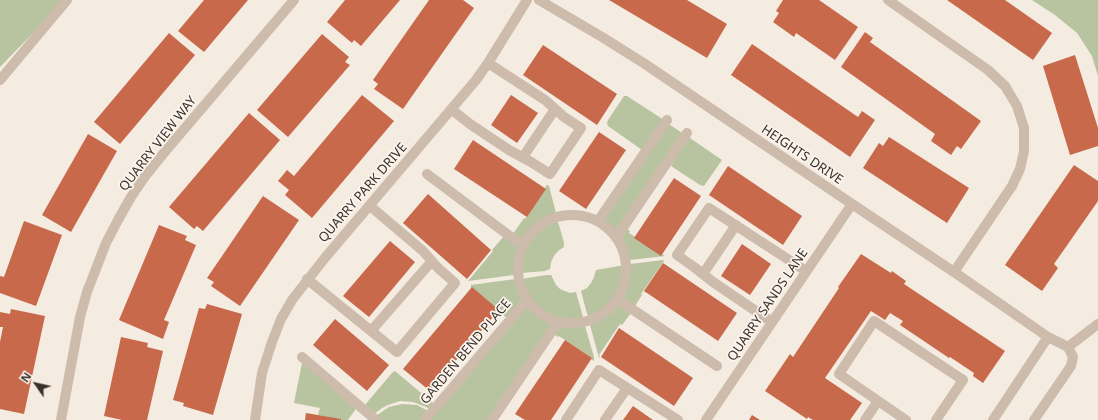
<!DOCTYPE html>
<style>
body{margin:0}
#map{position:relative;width:1098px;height:420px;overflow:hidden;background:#f4ebe1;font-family:"Noto Sans",sans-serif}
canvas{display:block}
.north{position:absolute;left:16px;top:364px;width:40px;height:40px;-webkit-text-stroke:3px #fbf5ee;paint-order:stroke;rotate:304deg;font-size:11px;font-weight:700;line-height:16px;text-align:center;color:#3b302b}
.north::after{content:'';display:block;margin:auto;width:14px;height:18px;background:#3b302b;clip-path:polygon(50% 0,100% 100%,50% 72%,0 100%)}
</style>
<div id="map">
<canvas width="1098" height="420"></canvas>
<div class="north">N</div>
</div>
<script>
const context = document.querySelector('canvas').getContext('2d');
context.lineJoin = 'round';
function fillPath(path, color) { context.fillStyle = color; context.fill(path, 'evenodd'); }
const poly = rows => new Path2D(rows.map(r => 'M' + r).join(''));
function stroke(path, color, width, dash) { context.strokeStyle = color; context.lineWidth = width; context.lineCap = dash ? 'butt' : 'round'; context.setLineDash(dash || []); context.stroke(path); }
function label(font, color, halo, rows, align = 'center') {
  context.font = font + ' "Noto Sans",sans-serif'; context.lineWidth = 3.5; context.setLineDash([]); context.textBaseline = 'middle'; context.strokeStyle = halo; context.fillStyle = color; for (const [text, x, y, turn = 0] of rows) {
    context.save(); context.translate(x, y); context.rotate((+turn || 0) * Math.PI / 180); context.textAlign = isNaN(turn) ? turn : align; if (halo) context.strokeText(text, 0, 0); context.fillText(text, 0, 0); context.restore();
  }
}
fillPath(poly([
 [0,0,65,0,0,67],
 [1032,0,1098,0,1098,76,1092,56,1077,33,1055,15],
 [624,96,627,96,664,120,642,150,608,126,607,123,608,120],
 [667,123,684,134,617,233,602,220],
 [687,136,722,160,704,186,700,185,671,166],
 [547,185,549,186,556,213,545,218,535,224,528,232,522,241,513,234,524,218,525,219],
 [557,221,559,225,564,243,564,247,558,251,554,256,551,262,550,269,545,271,522,273,522,264,524,255,527,246,532,238,539,231,547,225],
 [625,228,630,231,629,233,665,256,630,260,626,247,620,236],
 [504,236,518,247,515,261,514,275,468,281,493,251,492,250],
 [663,260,664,261,641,294,642,295,635,306,623,299,629,283,630,264],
 [619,266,623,266,622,277,620,287,615,297,608,305,599,312,589,317,587,314,581,291,587,288,591,283,594,277,596,270],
 [547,275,551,275,556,285,560,289,570,293,576,292,583,317,583,319,573,320,562,319,553,316,544,311,536,304,530,297,525,288,523,279,527,278],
 [515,279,518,291,523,301,508,319,471,289,471,285],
 [526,305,538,316,553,325,489,420,431,420],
 [619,305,631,313,622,325,620,324,599,355,600,356,599,358,590,325,604,318,612,312],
 [558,326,570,328,585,326,594,357,594,361,591,359,592,358,559,336,558,337,552,333],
 [302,363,357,407,348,420,340,420,318,415,320,408,294,403],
 [395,371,433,403,434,404,431,410,426,407,413,402,400,401,388,405,382,408,373,415,364,406,392,373],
 [402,404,417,405,430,412,422,420,379,420,375,417,380,413,389,407]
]), '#b8c4a0');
fillPath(poly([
 [204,0,248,0,204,52,178,31],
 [345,0,400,0,361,46,354,40,352,43,327,22],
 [429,0,463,0,474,8,403,109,374,89,378,84,373,80],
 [609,0,687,0,727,24,707,58],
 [783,0,819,0,858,27,835,60,796,33,794,37,773,22,779,13,776,11],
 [947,0,1005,0,1052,33,1033,60],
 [865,32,873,38,870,42,981,121,961,149,957,146,951,155,931,141,935,134,841,67],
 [169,33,195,55,120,144,94,122],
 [322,34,349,57,345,62,350,65,288,137,257,110],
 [752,44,858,117,862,111,875,120,850,157,731,75],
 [543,45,617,94,597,125,523,75],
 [1075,55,1098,128,1098,146,1070,155,1043,66],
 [362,95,394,121,312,218,285,195,289,190,278,181,287,170,294,176],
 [511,95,538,113,517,143,491,125],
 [249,113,280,140,203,231,197,226,194,229,169,207],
 [599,132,626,150,586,209,559,191],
 [88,134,117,151,71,232,42,215],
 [889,137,969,188,947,223,863,168,879,143,883,146],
 [473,140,546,189,527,217,454,169],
 [1074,165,1098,181,1098,201,1054,264,1058,268,1042,291,1005,265],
 [728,166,802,216,783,245,709,195],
 [674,178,701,196,661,256,634,238],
 [428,194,491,250,467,279,403,223],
 [263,196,299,220,240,306,211,286,214,282,207,278],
 [24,221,62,235,36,306,0,293,0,276,4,277],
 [159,225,187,236,185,240,196,245,164,320,169,322,163,339,119,320],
 [390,241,415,262,369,317,343,296],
 [742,244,771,264,750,295,721,276],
 [861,254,891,273,892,271,906,281,904,284,1005,351,983,383,973,376,974,373,950,357,949,358,900,325,903,321,890,313,885,320,871,311,825,378,862,403,850,420,813,420,808,417,807,419,765,391,790,354,793,357,839,288,838,287],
 [663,263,737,313,718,341,644,291],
 [472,287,499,310,430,391,403,369],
 [207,304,242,314,213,415,183,406,184,403,173,400,199,308,205,309],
 [11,309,45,316,24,414,0,409,0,342,3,327,0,327,0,312,10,314],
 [335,319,389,365,367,391,313,345],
 [619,328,693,378,674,406,601,357],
 [121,337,148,343,147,347,163,351,147,420,122,420,104,416],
 [565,340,592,358,551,420,525,420,515,414],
 [633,406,653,420,623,420],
 [306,413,341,419,341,420,305,420],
 [752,415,760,420,749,420]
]), '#c8694b');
stroke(poly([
 [539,0,602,37,645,64,852,204,954,272,1048,337,1068,347,1073,357,1071,366,1034,420],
 [888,0,988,70,1005,86,1017,106,1024,128,1024,151,1020,169,1012,186,954,272],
 [0,80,67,0],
 [451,109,470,124,509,150,531,162,550,174,581,128,564,117,545,100,488,63],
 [523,157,555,109],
 [427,174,523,246],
 '518 269a54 54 0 1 1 108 0a54 54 0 1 1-108 0Z',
 [598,221,667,120],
 [616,238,687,133],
 [703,274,736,225],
 [307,279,397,352,455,283,438,268,423,251,370,206],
 [617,299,717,366],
 [772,322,713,282,694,267,677,255,709,208,806,271],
 [371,331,432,261],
 [1068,347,1098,324],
 [302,357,376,420],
 [61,420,80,317,87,292,106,243,118,220,131,197,146,175,163,154,294,0],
 [255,420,262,373,272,342,281,319,292,300,324,259,476,80,488,63,527,0],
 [425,420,527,300],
 [492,420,558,322],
 [566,420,599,370,678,420],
 [605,420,627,388],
 [706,420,852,204],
 [865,420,878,401],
 [906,420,839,374,874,321,963,380,936,420],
 [993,420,1048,337]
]), '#cdbbac', 10);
label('13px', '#3b302b', '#fbf5ee', [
 ["QUARRY VIEW WAY",158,144,-52],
 ["HEIGHTS DRIVE",802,155,34],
 ["QUARRY PARK DRIVE",363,193,-49],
 ["QUARRY SANDS LANE",768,305,-56],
 ["GARDEN BEND PLACE",466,352,-50]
]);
</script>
